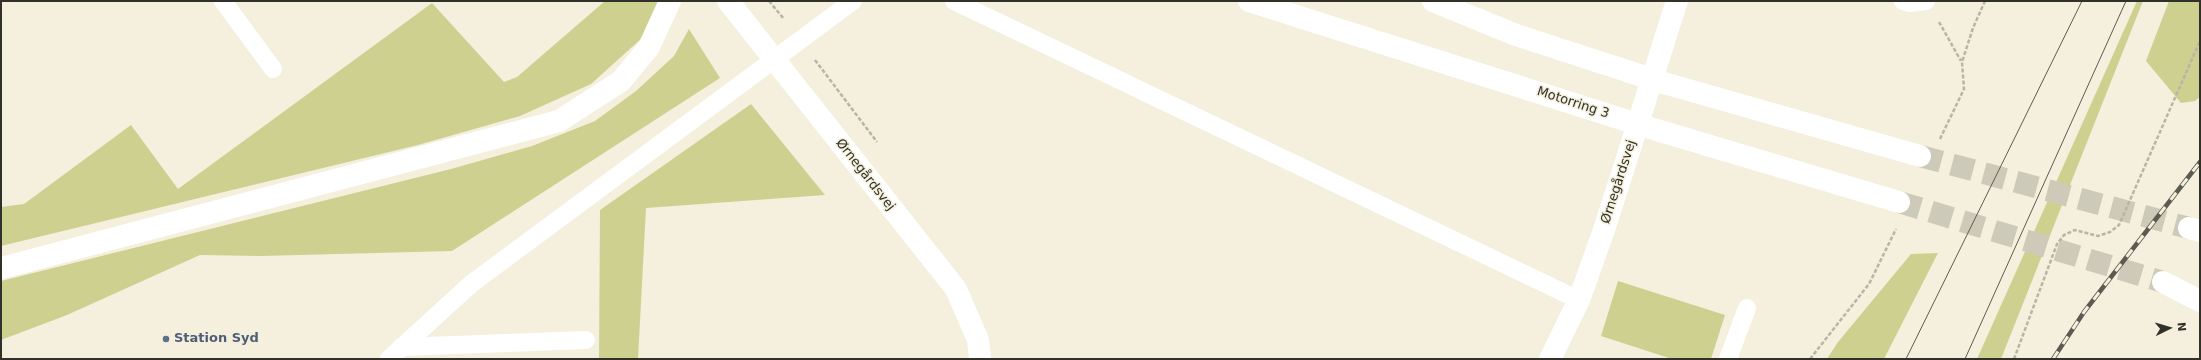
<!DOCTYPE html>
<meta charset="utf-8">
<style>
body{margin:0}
#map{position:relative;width:2201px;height:360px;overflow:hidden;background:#f4f0dd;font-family:"DejaVu Sans",sans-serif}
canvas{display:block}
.frame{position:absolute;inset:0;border:2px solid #323129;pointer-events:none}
.north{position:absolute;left:2149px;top:308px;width:40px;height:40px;-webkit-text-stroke:3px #f4f0dd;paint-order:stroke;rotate:85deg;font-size:11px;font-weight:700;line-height:16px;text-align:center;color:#323129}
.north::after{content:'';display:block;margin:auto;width:14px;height:18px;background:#323129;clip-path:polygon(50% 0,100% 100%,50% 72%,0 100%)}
</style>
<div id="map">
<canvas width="2201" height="360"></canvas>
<div class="frame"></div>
<div class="north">N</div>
</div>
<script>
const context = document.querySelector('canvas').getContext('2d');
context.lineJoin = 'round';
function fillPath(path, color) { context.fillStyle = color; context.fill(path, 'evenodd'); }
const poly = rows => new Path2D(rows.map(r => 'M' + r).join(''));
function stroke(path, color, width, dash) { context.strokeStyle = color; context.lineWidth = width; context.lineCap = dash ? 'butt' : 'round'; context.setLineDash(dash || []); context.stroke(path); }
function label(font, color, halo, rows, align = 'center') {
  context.font = font + ' "DejaVu Sans",sans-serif'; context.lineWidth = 3; context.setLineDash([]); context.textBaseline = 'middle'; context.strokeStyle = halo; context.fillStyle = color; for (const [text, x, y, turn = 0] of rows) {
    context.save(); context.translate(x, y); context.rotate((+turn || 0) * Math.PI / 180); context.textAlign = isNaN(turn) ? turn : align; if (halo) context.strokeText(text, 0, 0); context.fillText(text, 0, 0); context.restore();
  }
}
fillPath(poly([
 [605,1,660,1,642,38,591,84,520,116,418,145,1,246,1,207,24,204,131,125,178,189,432,3,504,82,517,77],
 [2137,1,2143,1,2001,359,1977,359],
 [2169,1,2200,1,2200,97,2195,101,2181,103,2146,61],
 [689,29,720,78,452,251,261,256,200,255,67,315,1,340,1,281,451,169,532,146,595,121,636,91,674,56],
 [751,104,825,195,646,208,638,359,599,359,600,210],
 [1938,253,1884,359,1827,359,1838,342,1911,254],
 [1618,281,1725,315,1711,359,1672,359,1601,336]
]), '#ced090');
stroke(poly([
 [1920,156,2189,228],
 [1899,202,2163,282]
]), '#cdcab9', 22, [22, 11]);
stroke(poly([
 [769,1,784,19],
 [1939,22,1961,61],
 [815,60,877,142],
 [1940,139,1964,89,1962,62,1973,28,1985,1],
 [1810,359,1869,284,1896,229],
 [2014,359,2057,244,2064,235,2075,230,2098,236,2110,232,2119,225,2200,41]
]), '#b8b5a5', 2.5, [4, 2]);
stroke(poly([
 [223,1,273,69],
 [954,1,1579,300],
 [1903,1,1909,3,1926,1],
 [401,347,586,340],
 [389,359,471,284,853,1],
 [1728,359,1747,308]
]), '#fff', 18);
stroke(poly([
 [1550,359,1579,300,1604,230,1677,1]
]), '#fff', 22);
stroke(poly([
 [728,1,956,289,978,340,980,359]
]), '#fff', 22);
stroke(poly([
 [1249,1,1650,128,1899,202],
 [1433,1,1516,35,1664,83,1920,156],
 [2189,228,2200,231],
 [1,268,559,121,621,81,649,47,670,1],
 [2163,282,2200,301]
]), '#fff', 22);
stroke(poly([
 [1906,359,2082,1],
 [1965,359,2126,1]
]), '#5d5b51', 1);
const rail = poly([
 [2053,359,2084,312,2200,162]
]);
stroke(rail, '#5d5b51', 4.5);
stroke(rail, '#f4f0dd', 3, [9]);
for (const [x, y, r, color] of [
 [166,339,4,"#5c6f8a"]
]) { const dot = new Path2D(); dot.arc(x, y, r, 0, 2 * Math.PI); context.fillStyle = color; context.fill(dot); stroke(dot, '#f4f0dd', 1.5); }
label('13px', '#323129', '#f4f0dd', [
 ["Motorring 3",1573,103,18],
 ["Ørnegårdsvej",865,175,52],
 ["Ørnegårdsvej",1619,182,-72]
]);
label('bold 13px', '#4e5e75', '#f4f0dd', [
 ["Station Syd",174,339]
], 'left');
</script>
